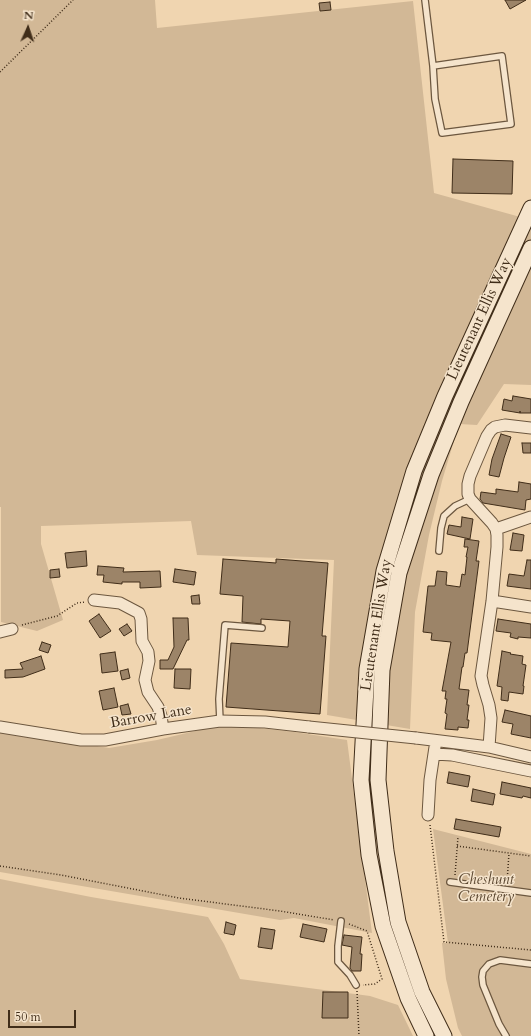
<!DOCTYPE html>
<style>
body{margin:0}
#map{position:relative;width:531px;height:1036px;overflow:hidden;background:#f0d5b0;font-family:Cardo,serif}
canvas{display:block}
.north{position:absolute;left:8px;top:8px;width:40px;height:40px;-webkit-text-stroke:3px #f5e4cc;paint-order:stroke;rotate:3deg;font-size:11px;font-weight:700;line-height:16px;text-align:center;color:#402d19}
.north::after{content:'';display:block;margin:auto;width:14px;height:18px;background:#402d19;clip-path:polygon(50% 0,100% 100%,50% 72%,0 100%)}
.scale{position:absolute;left:8px;top:1010px;width:68px;height:18px;box-sizing:border-box;border:2px solid #402d19;border-top:0;padding-left:5px;font-size:12px;line-height:14px;white-space:nowrap;color:#402d19;-webkit-text-stroke:3px #f5e4cc;paint-order:stroke}
</style>
<div id="map">
<canvas width="531" height="1036"></canvas>
<div class="north">N</div>
<div class="scale">50 m</div>
</div>
<script>
const context = document.querySelector('canvas').getContext('2d');
context.lineJoin = 'round';
function fillPath(path, color) { context.fillStyle = color; context.fill(path, 'evenodd'); }
const poly = rows => new Path2D(rows.map(r => 'M' + r).join(''));
function stroke(path, color, width, dash) { context.strokeStyle = color; context.lineWidth = width; context.lineCap = dash ? 'butt' : 'round'; context.setLineDash(dash || []); context.stroke(path); }
function label(font, color, halo, rows, align = 'center') {
  context.font = font + ' Cardo,serif'; context.lineWidth = 3; context.setLineDash([]); context.textBaseline = 'middle'; context.strokeStyle = halo; context.fillStyle = color; for (const [text, x, y, turn = 0] of rows) {
    context.save(); context.translate(x, y); context.rotate((+turn || 0) * Math.PI / 180); context.textAlign = isNaN(turn) ? turn : align; if (halo) context.strokeText(text, 0, 0); context.fillText(text, 0, 0); context.restore();
  }
}
fillPath(poly([
 [0,0,155,0,157,28,413,1,434,193,531,220,531,385,504,384,477,425,459,424,442,481,429,535,415,612,410,729,327,715,334,560,197,555,191,521,41,526,41,544,63,620,37,631,1,622,1,507,0,507],
 [225,724,294,732,347,740,372,933,294,918,280,920,0,872,0,730,109,748,157,740],
 [433,829,531,854,531,1036,462,1036,458,1028,446,979,442,943,448,943],
 [0,879,91,897,208,917,224,944,240,979,370,996,398,1005,413,1036,0,1036]
]), '#d2b896');
const building = poly([
 [505,0,526,0,510,9,505,0],
 [330,2,331,10,320,11,319,3,330,2],
 [453,159,513,161,512,194,452,193,453,159],
 [513,396,531,399,531,413,520,413,520,411,520,413,502,410,504,399,512,401,513,396],
 [501,434,511,437,504,458,499,477,489,475,492,459,501,434],
 [522,443,531,443,531,453,523,453,522,443],
 [519,482,531,484,531,499,526,500,525,510,483,503,480,499,481,492,496,494,496,489,518,492,519,482],
 [462,517,473,519,470,539,447,534,449,525,461,527,462,517],
 [513,533,524,535,522,551,510,550,513,533],
 [465,539,479,541,476,561,479,561,467,653,465,653,463,667,462,667,459,689,469,690,467,705,469,705,467,720,469,720,468,728,458,727,458,730,445,729,447,714,445,713,447,699,445,699,446,691,442,691,451,642,431,640,432,633,423,632,428,586,435,586,437,571,447,572,446,585,460,587,462,574,465,575,467,557,466,557,468,547,464,547,465,539],
 [86,551,87,566,67,568,65,553,86,551],
 [223,559,276,563,276,559,328,563,322,636,326,636,320,714,226,707,231,643,288,647,290,621,261,619,261,624,242,622,243,596,220,594,223,559],
 [527,560,531,560,531,589,507,586,509,574,524,576,527,560],
 [98,566,124,568,123,572,160,571,161,587,140,588,140,582,122,582,122,584,103,582,104,575,97,575,98,566],
 [59,569,60,577,50,578,50,570,59,569],
 [175,569,196,572,194,585,173,582,175,569],
 [199,595,200,604,192,604,191,596,199,595],
 [99,614,111,631,100,638,89,621,99,614],
 [173,618,188,618,189,640,187,640,173,669,160,669,160,660,168,660,174,647,173,618],
 [498,619,531,624,531,638,518,637,518,639,510,637,511,633,496,631,498,619],
 [127,624,132,631,124,636,119,629,127,624],
 [42,642,51,645,48,653,39,650,42,642],
 [502,651,511,653,510,654,523,656,522,664,526,665,523,686,524,686,523,694,509,692,508,701,501,700,502,687,497,686,502,651],
 [115,652,118,671,102,673,100,654,115,652],
 [41,656,45,669,23,677,5,678,5,670,23,669,20,663,41,656],
 [128,669,130,678,122,680,120,671,128,669],
 [175,669,191,669,190,689,174,688,175,669],
 [114,688,118,707,103,710,99,691,114,688],
 [128,704,131,714,122,715,120,706,128,704],
 [505,710,531,716,531,738,511,734,513,724,502,722,505,710],
 [449,772,470,776,468,787,447,783,449,772],
 [502,782,531,788,531,798,523,796,522,798,500,794,502,782],
 [473,789,495,794,493,805,471,801,473,789],
 [456,819,501,827,499,837,454,829,456,819],
 [226,922,236,925,234,935,224,933,226,922],
 [303,924,327,929,324,942,300,937,303,924],
 [261,928,275,930,272,949,258,947,261,928],
 [344,935,362,937,360,954,362,954,361,971,352,971,350,968,352,947,342,945,344,935],
 [323,992,348,992,348,1018,322,1018,323,992]
]);
fillPath(building, '#9c8468');
stroke(building, '#402d19', 1);
const service = poly([
 [425,0,433,66,435,99,442,133,511,124,502,56,433,66],
 [439,551,441,528,444,516,455,506,470,499],
 [220,721,219,699,225,625,262,628],
 [450,882,531,893],
 [341,921,338,946,338,962,350,975,356,985],
 [506,1036,499,1024,483,985,482,977,483,971,489,964,500,960,531,964]
]);
const minor = poly([
 [496,529,531,517],
 [94,600,120,603,139,613,141,619,142,641,148,652,149,661,145,680,148,692,158,707,161,716,163,729],
 [492,601,531,607],
 [0,632,12,629],
 [0,727,81,740,105,740,163,729,220,721,265,722,309,727],
 [416,738,489,747,531,757],
 [489,747,491,718,489,705,483,685,481,676,492,601,497,547,497,535,496,529,492,523,470,499,468,494,468,484,470,476,487,436,491,430,495,427,505,425,531,428],
 [434,754,452,755,531,771],
 [428,815,430,780,435,747]
]);
const secondary = poly([
 [426,1036,408,998,383,926,369,855,361,780,367,669,384,571,414,471,445,396,531,208],
 [444,1036,422,992,398,922,386,851,378,780,382,670,399,573,431,475,461,402,531,248]
]);
stroke(service, '#6c573f', 8);
stroke(minor, '#6c573f', 13);
stroke(secondary, '#402d19', 17);
stroke(poly([
 [0,72,73,0],
 [22,625,57,616,77,603,85,602],
 [430,825,444,942,531,950],
 [457,846,531,856],
 [0,866,61,875,179,898,280,911,334,920],
 [455,875,458,837],
 [507,883,509,853],
 [349,924,367,931,382,979,375,984,363,985],
 [357,991,359,1036]
]), '#402d19', 1.5, [1, 2]);
stroke(service, '#f5e4cc', 5.5);
stroke(minor, '#f5e4cc', 11);
stroke(secondary, '#f5e4cc', 15);
const minorBridge = poly([
 [309,727,416,738]
]);
stroke(minorBridge, '#6c573f', 13, []);
stroke(minorBridge, '#f5e4cc', 11);
label('15px', '#402d19', '#f5e4cc', [
 ["Lieutenant Ellis Way",480,319,-65],
 ["Lieutenant Ellis Way",377,625,-81],
 ["Barrow Lane",151,717,-10]
]);
label('italic 15px', '#5d4932', '#f5e4cc', [
 ["Cheshunt",486,881],
 ["Cemetery",486,898]
]);
</script>
